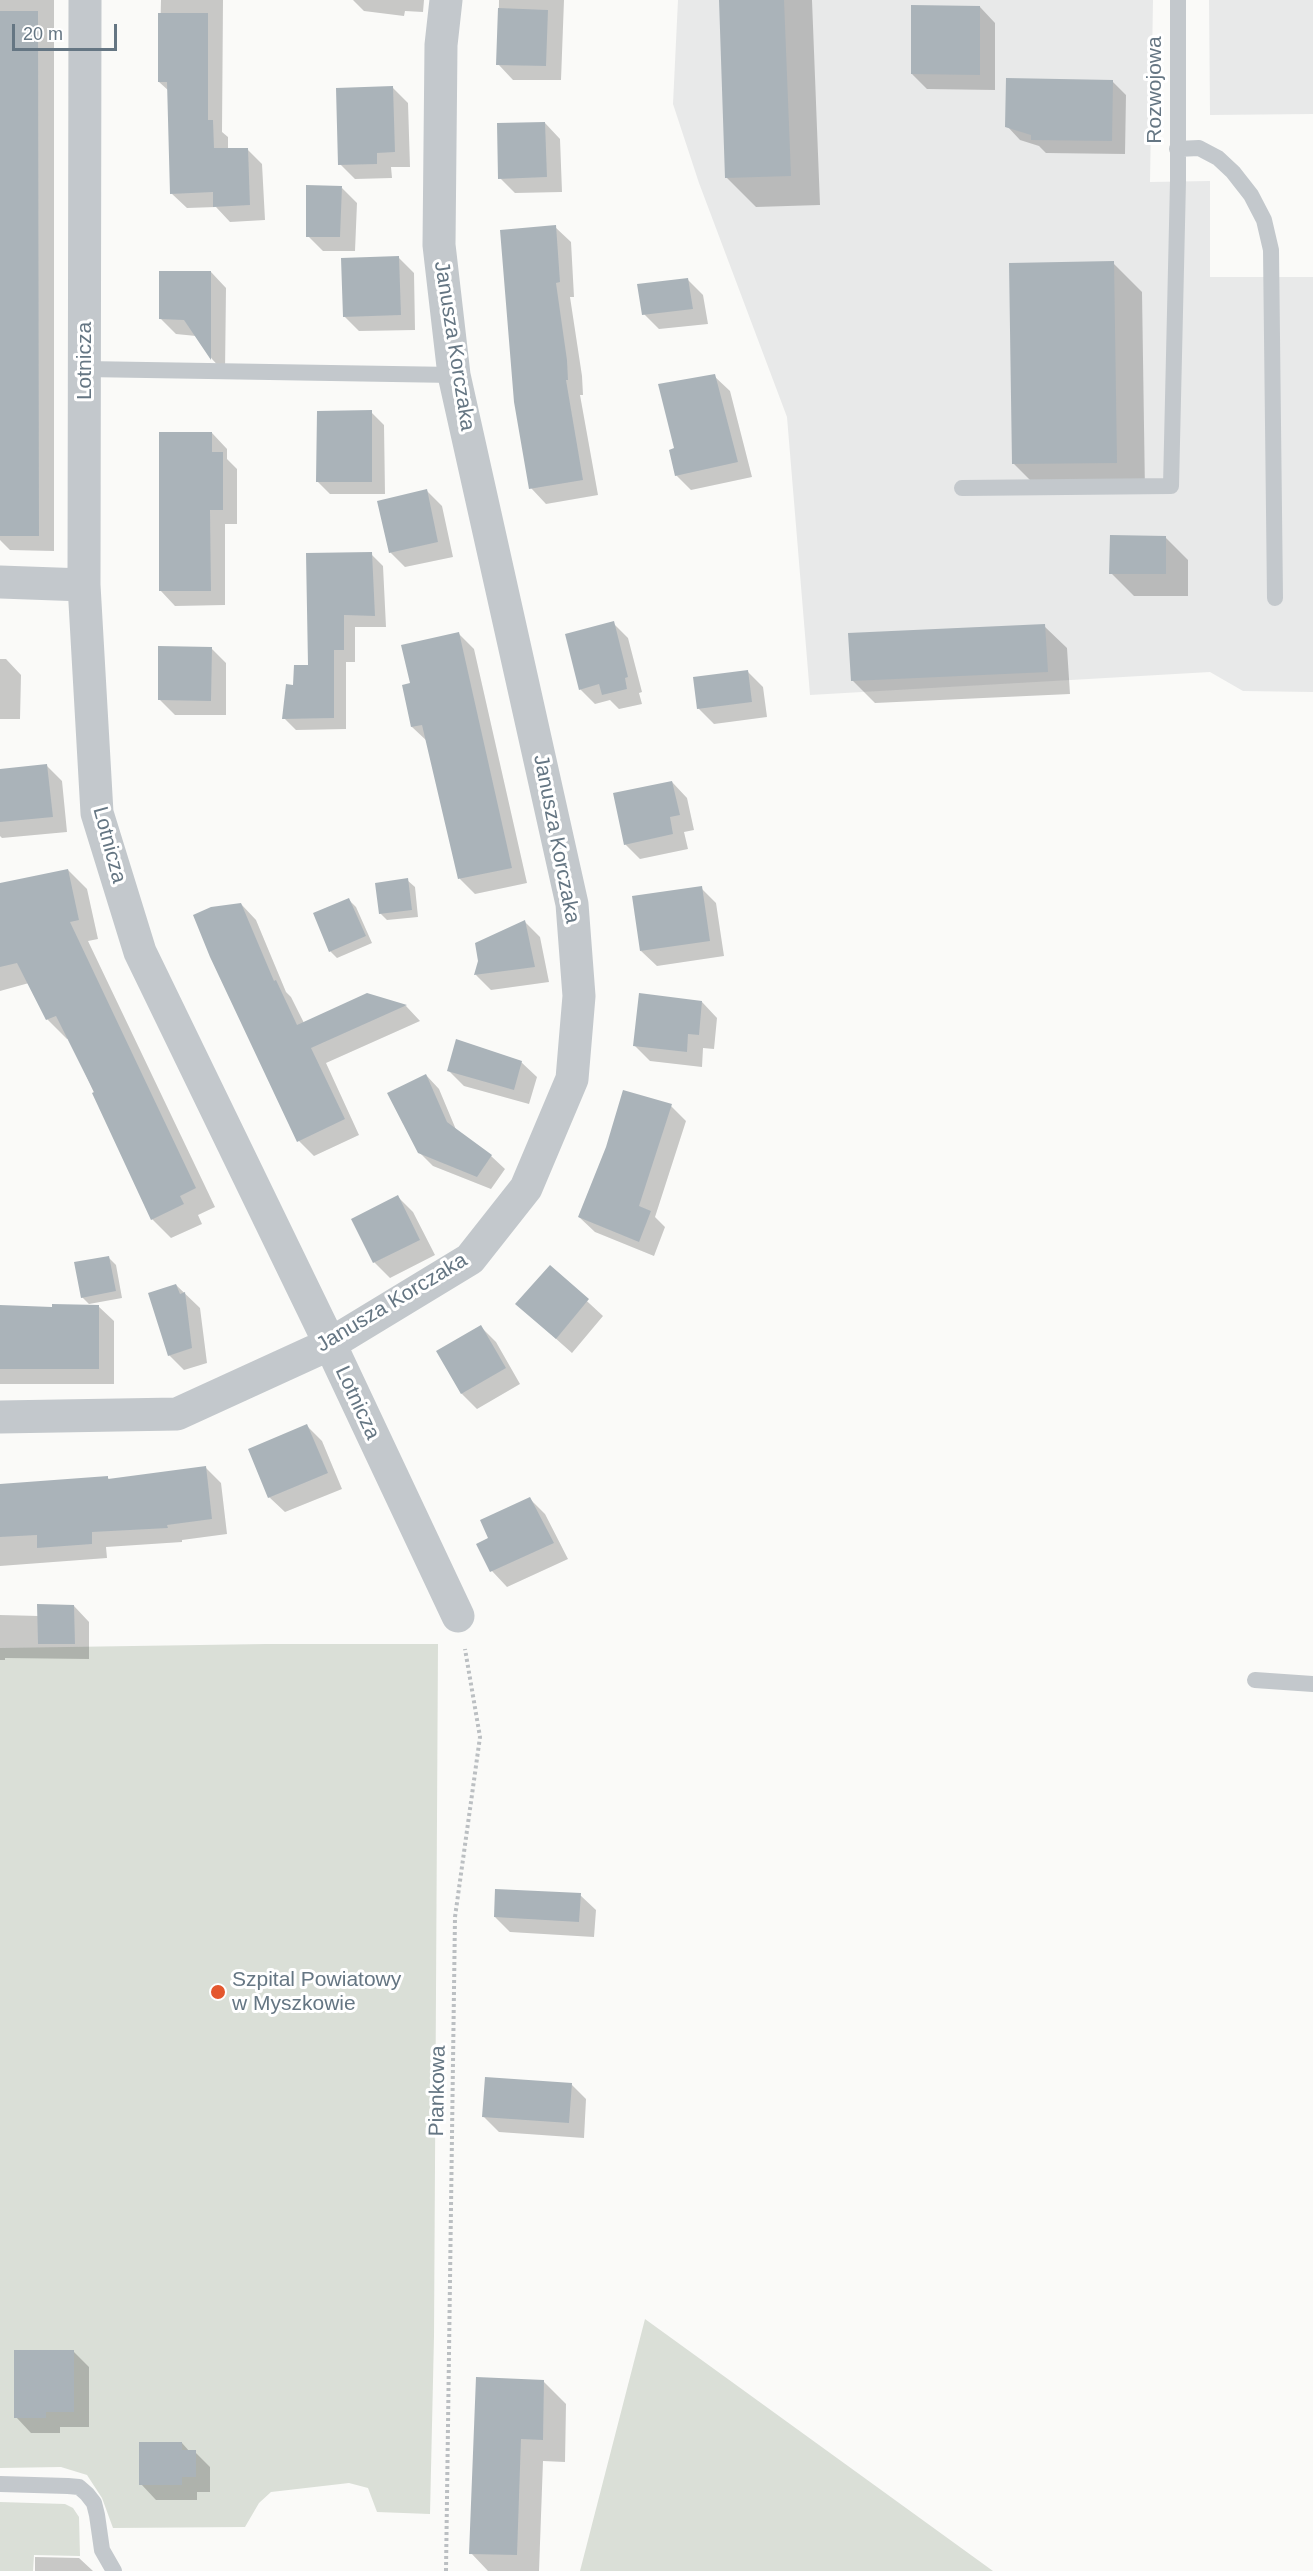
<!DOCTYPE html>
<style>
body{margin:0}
#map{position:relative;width:1313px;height:2571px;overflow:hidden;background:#fafaf8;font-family:Helvetica,sans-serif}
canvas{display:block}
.scale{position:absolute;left:12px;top:24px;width:105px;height:27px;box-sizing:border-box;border:3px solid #657683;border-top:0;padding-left:8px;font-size:18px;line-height:21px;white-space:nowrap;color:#657683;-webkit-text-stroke:4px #fff;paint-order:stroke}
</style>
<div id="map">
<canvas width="1313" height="2571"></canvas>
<div class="scale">20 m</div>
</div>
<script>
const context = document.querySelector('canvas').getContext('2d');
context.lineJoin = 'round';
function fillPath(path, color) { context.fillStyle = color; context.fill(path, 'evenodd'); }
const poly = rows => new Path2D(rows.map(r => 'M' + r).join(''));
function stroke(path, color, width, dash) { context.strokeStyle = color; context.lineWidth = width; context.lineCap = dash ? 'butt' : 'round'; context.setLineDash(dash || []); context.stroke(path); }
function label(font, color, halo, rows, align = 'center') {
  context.font = font + ' Helvetica,sans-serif'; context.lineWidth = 6; context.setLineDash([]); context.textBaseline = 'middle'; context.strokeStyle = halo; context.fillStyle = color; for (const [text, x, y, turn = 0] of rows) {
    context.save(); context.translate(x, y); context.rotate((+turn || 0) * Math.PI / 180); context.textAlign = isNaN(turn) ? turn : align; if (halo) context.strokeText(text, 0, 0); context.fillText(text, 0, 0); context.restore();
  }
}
fillPath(poly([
 [678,0,1153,0,1150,182,1210,181,1210,277,1313,277,1313,692,1243,691,1210,672,810,695,787,417,699,183,673,104],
 [1209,0,1313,0,1313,114,1210,115]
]), '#e8e9e9');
fillPath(poly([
 [266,1644,438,1644,434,2336,430,2514,377,2512,368,2488,349,2483,271,2492,259,2503,245,2527,113,2528,102,2498,87,2475,61,2467,0,2468,0,1648],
 [645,2319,993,2571,580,2571],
 [0,2502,65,2504,73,2508,79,2517,80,2556,34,2555,33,2571,0,2571]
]), '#dadfd7');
fillPath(poly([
 [0,0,54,0,54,551,10,550,0,540],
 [161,0,223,0,222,132,228,137,228,150,247,149,262,164,265,220,230,222,216,207,187,208,171,193,169,91,159,82],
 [353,0,424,0,423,12,405,11,404,16,364,11],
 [499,0,564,0,561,80,513,80,498,64],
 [720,0,812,0,820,205,756,207,727,178],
 [980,7,995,23,995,90,927,89,912,74],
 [1112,81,1126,95,1125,154,1046,153,1039,146,1020,140,1007,126],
 [393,88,408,103,410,167,391,167,392,178,355,179,340,164],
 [545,123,560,139,562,192,515,193,500,178],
 [342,188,357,203,355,251,323,251,308,236],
 [555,227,571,242,574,297,570,297,582,376,583,395,580,395,598,495,546,504,531,488],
 [399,258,414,273,415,330,359,331,344,316],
 [1113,263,1142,292,1145,492,1043,493,1013,463],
 [211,272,226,288,225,373,212,359,196,336,176,334,161,319],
 [687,279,703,295,708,324,659,329,644,314],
 [714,376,730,391,752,477,691,490,676,475,676,450],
 [371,412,384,425,385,494,330,494,317,481],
 [212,433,227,449,227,459,237,469,237,524,225,524,225,605,175,606,160,590],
 [427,491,442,506,453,557,405,567,390,552],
 [1165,537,1188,560,1188,596,1134,596,1111,573],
 [371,554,383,566,386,627,355,627,355,662,346,662,346,729,296,730,284,718,295,686,309,666],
 [613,623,628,638,642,692,639,693,642,704,619,709,610,700,595,704,580,689],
 [1044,626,1067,648,1070,694,875,703,852,680],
 [459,634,474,649,527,883,475,894,460,879,428,742,412,727,411,685],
 [211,648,226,663,226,715,175,715,159,699],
 [0,659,6,659,21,675,20,719,0,719],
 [748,672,763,687,767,717,714,724,698,708],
 [47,766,62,781,67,832,2,838,0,836,0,770],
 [672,782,687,798,694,830,684,832,688,849,640,859,625,844],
 [68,870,87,889,98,939,88,941,215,1207,198,1215,202,1224,171,1238,152,1219,69,1038,67,1039,47,1019,29,983,0,991,0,884],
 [407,880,415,887,418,917,387,920,380,913],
 [701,888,716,903,724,956,657,966,641,951],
 [349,900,356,907,372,943,337,958,330,951],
 [241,904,256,920,286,992,291,997,304,1023,367,994,406,1006,420,1021,326,1063,359,1135,314,1156,299,1141],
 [525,922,540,937,549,982,491,990,476,975,480,961],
 [702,1002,717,1018,714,1049,703,1048,702,1067,650,1061,634,1045],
 [521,1062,537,1077,529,1104,464,1086,449,1071],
 [426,1075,439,1089,457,1132,491,1156,505,1169,491,1189,433,1166,420,1153],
 [671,1106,686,1121,655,1217,665,1227,654,1256,595,1232,579,1217,608,1147],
 [398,1197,413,1212,435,1255,390,1278,374,1262,353,1219],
 [108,1257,116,1265,122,1298,89,1304,82,1297],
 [550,1267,603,1316,572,1353,517,1304],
 [176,1285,200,1308,207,1363,184,1370,169,1355],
 [0,1306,53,1308,98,1306,114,1321,114,1384,0,1384],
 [481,1327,496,1342,520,1384,477,1409,462,1394,438,1352],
 [307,1426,322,1441,342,1489,285,1512,269,1497],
 [206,1468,221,1483,227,1534,182,1540,182,1542,106,1547,107,1558,0,1566,0,1485,107,1477,110,1480],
 [530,1499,545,1514,568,1559,507,1587,492,1571,478,1545,490,1539],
 [74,1606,89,1622,89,1659,5,1658,5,1660,0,1660,0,1615,39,1616],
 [580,1895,596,1910,594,1937,510,1932,495,1917],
 [571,2084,586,2099,584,2138,499,2132,484,2117],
 [74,2352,89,2367,89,2427,60,2427,60,2433,31,2433,16,2417],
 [544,2382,566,2404,565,2462,543,2461,539,2571,488,2571,471,2553],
 [182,2443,190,2452,195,2452,210,2467,210,2492,197,2492,197,2500,156,2500,141,2484],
 [35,2557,79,2558,93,2571,35,2571]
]), '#0003');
fillPath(poly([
 [719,0,784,0,791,176,725,178],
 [911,5,980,6,980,75,911,74],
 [498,8,548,10,546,66,496,65],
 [0,11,38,11,39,536,0,536],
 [158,13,208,13,208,120,213,120,214,148,248,148,250,205,213,207,213,192,170,194,167,82,158,82],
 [1006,78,1113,80,1112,141,1031,140,1031,135,1005,127],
 [393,86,395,152,377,153,377,164,338,165,336,88],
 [545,122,547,177,498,179,497,123],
 [306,185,342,186,340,237,306,237],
 [556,225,560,282,556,283,567,360,568,380,566,380,583,480,529,489,514,402,500,230],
 [399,256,401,315,343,317,341,258],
 [1114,261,1117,463,1012,464,1009,263],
 [159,271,211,271,211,360,184,320,159,319],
 [688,278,693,309,642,315,637,284],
 [715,374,738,462,675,476,669,450,674,448,658,384],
 [372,410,372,482,316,482,317,411],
 [159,432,212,432,212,452,223,452,223,510,210,510,211,591,159,591],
 [427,489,438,542,389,553,377,501],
 [1110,535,1166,536,1166,574,1109,574],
 [372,552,375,616,344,615,344,650,334,650,334,718,282,719,286,684,293,685,294,665,308,665,306,553],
 [614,621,628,677,625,678,627,689,602,695,599,684,579,690,565,634],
 [1045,624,1048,672,851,681,848,633],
 [459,632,512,868,458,879,422,725,411,727,402,685,410,683,401,645],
 [158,646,212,647,211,701,158,700],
 [748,670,752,702,697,709,693,677],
 [47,764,53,817,0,822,0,769],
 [672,781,680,815,670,817,673,834,624,845,613,793],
 [68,869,79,920,70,922,196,1188,180,1196,184,1204,151,1220,92,1093,94,1092,56,1016,46,1020,17,963,0,967,0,883],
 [408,878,412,910,379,914,375,883],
 [702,886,710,941,640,951,632,896],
 [349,898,366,936,329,952,313,913],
 [241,903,274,981,276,980,297,1025,367,993,407,1005,311,1048,345,1119,297,1142,210,957,193,915,211,907],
 [525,920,535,967,474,975,478,961,475,943],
 [639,993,702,1001,699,1035,688,1034,687,1052,633,1046],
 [456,1039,522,1061,514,1090,447,1071],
 [426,1074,447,1122,492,1155,477,1177,418,1153,387,1093],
 [623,1090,672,1104,639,1206,651,1211,639,1242,578,1217,606,1147],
 [398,1195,420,1240,373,1263,351,1219],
 [109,1256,116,1291,81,1298,74,1262],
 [550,1265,589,1299,556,1339,515,1304],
 [176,1284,180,1294,185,1292,192,1348,168,1356,148,1293],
 [52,1304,99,1305,99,1369,0,1369,0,1305,52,1307],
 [481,1325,506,1368,461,1394,436,1351],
 [307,1424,328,1473,268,1498,248,1449],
 [206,1466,212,1519,167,1525,168,1528,92,1532,92,1544,37,1548,37,1535,0,1537,0,1484,108,1476,108,1479],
 [530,1497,554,1543,490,1572,476,1544,488,1538,480,1520],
 [37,1604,74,1605,75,1644,38,1644],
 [495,1889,581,1893,579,1922,494,1917],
 [485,2077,572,2083,569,2123,482,2117],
 [14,2350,74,2350,74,2412,46,2412,46,2418,14,2418],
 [476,2377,544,2380,543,2440,521,2439,517,2555,469,2554],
 [139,2442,182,2442,182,2450,196,2450,196,2477,182,2477,182,2485,139,2485]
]), '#aab3b9');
stroke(poly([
 [446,2571,455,1917,480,1737,465,1649]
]), '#bbbfc2', 4, [3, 3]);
stroke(poly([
 [1177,149,1199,148,1218,158,1233,172,1251,195,1264,220,1271,250,1275,598],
 [85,369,454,375],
 [962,488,1171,486,1178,181,1178,0],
 [1255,1680,1313,1684],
 [0,2484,68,2486,79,2487,87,2494,94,2503,97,2515,102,2550,114,2571]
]), '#c3c8cc', 16);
stroke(poly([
 [85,0,84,585,97,813,140,952,330,1344,458,1616],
 [0,582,84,585],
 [0,1417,177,1414,330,1344,470,1259,526,1188,572,1079,579,996,572,904,454,375,439,245,441,45,446,0]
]), '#c3c8cc', 33);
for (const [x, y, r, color] of [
 [218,1992,8,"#e4572e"]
]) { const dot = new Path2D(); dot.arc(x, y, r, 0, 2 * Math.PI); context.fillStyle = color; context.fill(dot); stroke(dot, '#fff', 2); }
label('21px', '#657683', '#fff', [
 ["Rozwojowa",1155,90,-90],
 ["Janusza Korczaka",454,346,81],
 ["Lotnicza",85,361,-90],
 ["Janusza Korczaka",556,839,79],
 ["Lotnicza",109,845,75],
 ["Janusza Korczaka",392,1303,-31],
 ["Lotnicza",357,1403,65],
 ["Piankowa",438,2091,-89]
]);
label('21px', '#657683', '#fff', [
 ["Szpital Powiatowy",232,1980],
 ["w Myszkowie",232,2004]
], 'left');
</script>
